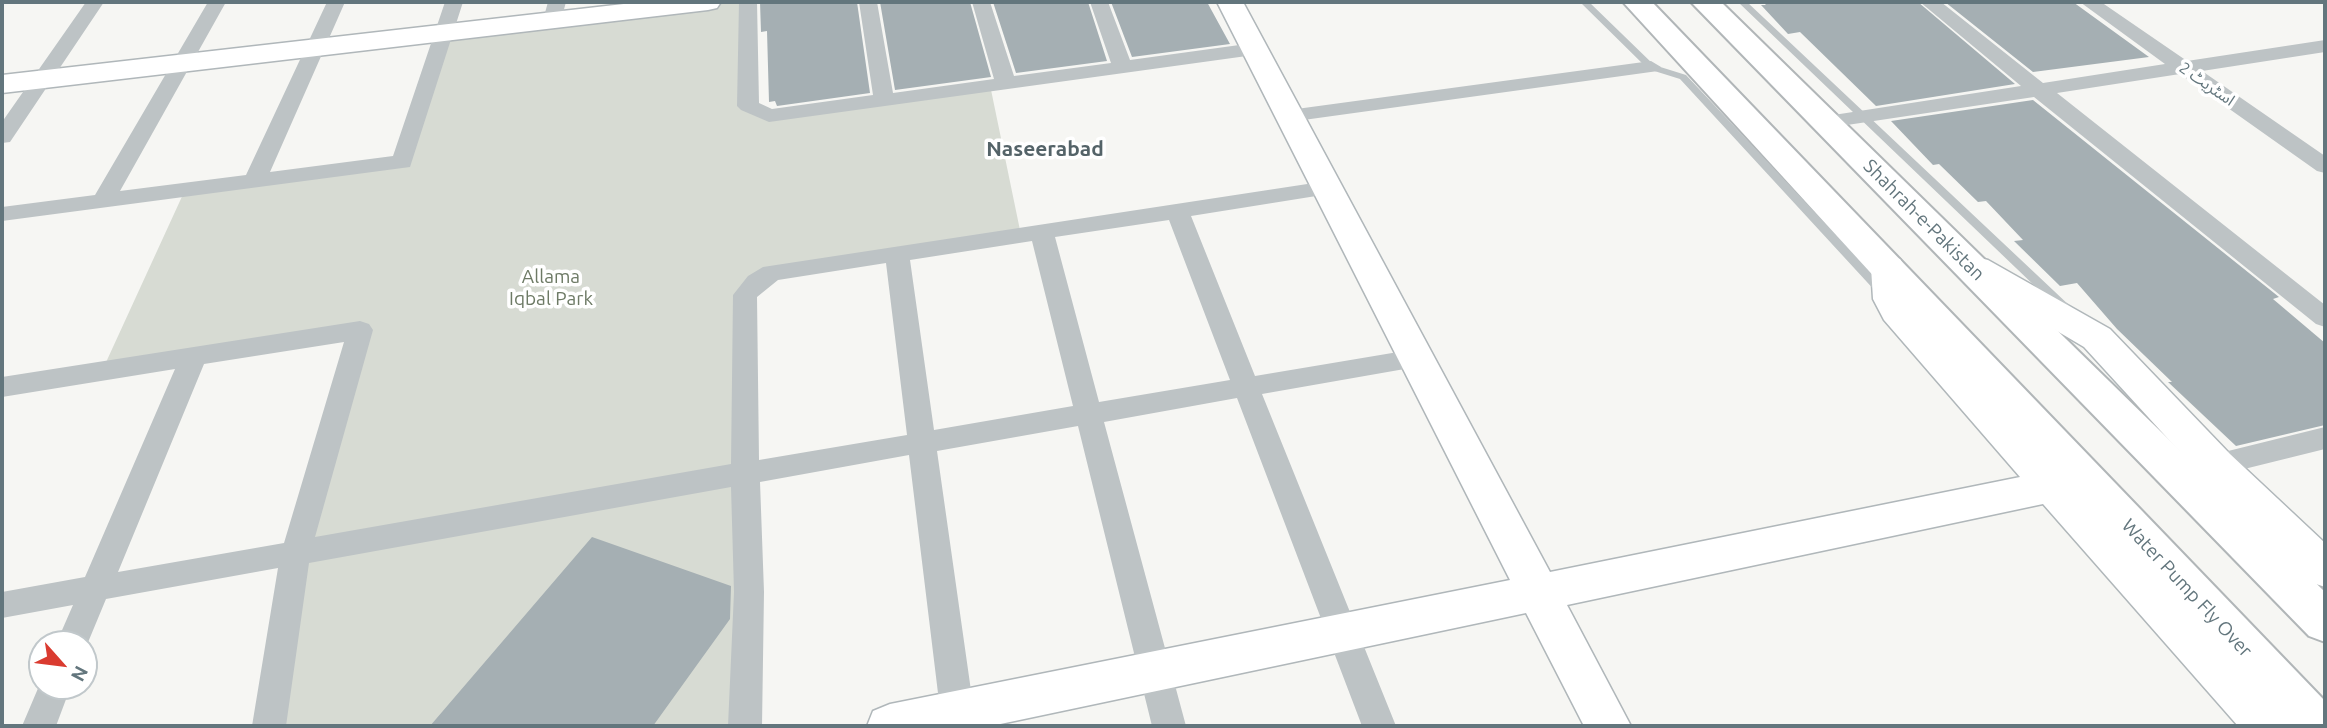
<!DOCTYPE html>
<meta charset="utf-8">
<style>
body{margin:0}
#map{position:relative;width:2327px;height:728px;overflow:hidden;background:#f6f6f3;font-family:Ubuntu,sans-serif}
canvas{display:block}
.frame{position:absolute;inset:0;border:4px solid #63767d;pointer-events:none}
.north{position:absolute;left:28px;top:630px;width:70px;height:70px;box-sizing:border-box;background:#fff;border:2px solid #c1c8cb;border-radius:50%;rotate:118deg;font-size:19px;font-weight:700;line-height:28px;text-align:center;color:#63767d}
.north::after{content:'';display:block;margin:auto;width:24px;height:32px;background:#da3b30;clip-path:polygon(50% 0,100% 100%,50% 72%,0 100%)}
</style>
<div id="map">
<canvas width="2327" height="728"></canvas>
<div class="frame"></div>
<div class="north">N</div>
</div>
<script>
const context = document.querySelector('canvas').getContext('2d');
context.lineJoin = 'round';
function fillPath(path, color) { context.fillStyle = color; context.fill(path, 'evenodd'); }
const poly = rows => new Path2D(rows.map(r => 'M' + r).join(''));
function stroke(path, color, width, dash) { context.strokeStyle = color; context.lineWidth = width; context.lineCap = dash ? 'butt' : 'round'; context.setLineDash(dash || []); context.stroke(path); }
function label(font, color, halo, rows, align = 'center') {
  context.font = font + ' Ubuntu,"Noto Sans Arabic",sans-serif'; context.lineWidth = 7; context.setLineDash([]); context.textBaseline = 'middle'; context.strokeStyle = halo; context.fillStyle = color; for (const [text, x, y, turn = 0] of rows) {
    context.save(); context.translate(x, y); context.rotate((+turn || 0) * Math.PI / 180); context.textAlign = isNaN(turn) ? turn : align; if (halo) context.strokeText(text, 0, 0); context.fillText(text, 0, 0); context.restore();
  }
}
fillPath(poly([
 [708,2,748,2,748,106,759,113,990,85,1021,235,772,273,745,295,744,726,269,726,296,552,360,330,102,371,185,190,402,162,444,32]
]), '#d7dbd3');
fillPath(poly([
 [760,2,857,2,870,93,777,106,775,101,769,102,767,31,761,32],
 [880,2,970,2,991,77,895,90],
 [993,2,1088,2,1107,61,1016,73],
 [1111,2,1207,2,1230,44,1132,57],
 [1763,2,1918,2,2015,84,1876,106,1800,32,1788,34,1761,5,1766,5],
 [1945,2,2073,2,2149,57,2033,72],
 [2033,100,2279,297,2273,299,2325,343,2325,425,2236,446,2168,382,2172,382,2117,329,2077,283,2060,286,2014,241,2023,240,1986,201,1978,202,1939,164,1933,165,1891,121],
 [592,537,731,586,730,619,653,726,430,726]
]), '#a5afb3');
const secondary = poly([
 [641,2,721,2,717,8,708,10,2,93,2,75,641,2],
 [1217,2,1243,2,1550,572,2020,477,1884,320,1873,299,1871,267,1876,259,1888,256,1900,259,1905,267,1907,299,1915,312,2285,711,2291,726,2238,726,2043,504,1567,605,1631,726,1584,726,1526,613,991,726,867,726,873,711,890,704,1510,580,1217,2],
 [1976,257,1988,260,2110,329,2230,454,2325,543,2325,587,2310,582,2202,476,2084,347,1964,276,1959,268,1964,260,1976,257]
]);
const highway = poly([
 [1623,2,1652,2,2325,701,2325,726,2285,726,1623,2],
 [1691,2,1721,2,2325,592,2325,642,2309,636,1691,2]
]);
stroke(secondary, '#b0b7ba', 3);
stroke(highway, '#b1b6b8', 4);
fillPath(poly([
 [1580,2,1589,2,1654,65,1686,75,1886,288,1888,291,1886,294,1878,294,1680,79,1648,69,1580,2],
 [1738,2,1747,2,2071,307,2073,310,2071,313,2063,313,1738,2]
]), '#bdc3c5');
fillPath(poly([
 [86,2,104,2,10,142,2,143,2,122,86,2],
 [208,2,226,2,120,191,246,175,327,2,345,2,270,172,393,156,445,2,463,2,410,167,2,221,2,207,95,195,208,2],
 [548,2,566,2,560,24,546,24,543,20,548,2],
 [739,2,757,2,759,103,772,109,873,95,859,2,877,2,893,93,994,79,972,2,990,2,1014,76,1111,63,1090,2,1108,2,1130,60,1254,43,1264,49,1254,55,769,122,741,110,737,106,739,2],
 [1920,2,1941,2,2043,83,2165,64,2080,2,2101,2,2187,61,2325,40,2325,52,2202,71,2325,156,2325,173,2317,171,2180,74,2057,93,2325,305,2325,327,2316,324,2034,97,1827,128,1819,127,1816,122,1819,117,1827,116,2021,86,1920,2],
 [1651,61,1661,67,1658,71,1289,122,1278,116,1289,110,1651,61],
 [1327,181,1335,183,1338,188,1335,193,1191,216,1255,376,1416,349,1425,351,1429,358,1425,365,1416,367,1262,394,1396,726,1362,726,1237,398,1104,422,1186,726,1152,726,1078,426,937,451,976,726,942,726,909,455,760,482,764,592,762,726,728,726,734,592,731,487,309,563,286,726,252,726,278,568,106,599,84,652,84,644,56,644,73,605,2,618,2,592,85,577,175,369,2,397,2,377,360,321,369,324,373,330,315,537,731,464,733,295,748,276,763,267,1327,181],
 [1169,220,1230,380,1099,402,1055,237,1169,220],
 [1032,241,1073,406,934,430,910,260,1032,241],
 [886,263,907,435,759,460,757,297,778,280,886,263],
 [344,342,284,543,118,572,204,364,344,342],
 [2325,427,2325,449,2216,476,2206,473,2202,465,2206,457,2216,454,2325,427],
 [42,679,42,686,71,686,56,726,22,726,42,679]
]), '#bdc3c5');
fillPath(secondary, '#fff');
fillPath(highway, '#fff');
label('16px', '#63767d', '#fff', [
 ["اسٹریٹ 2",2207,84,35]
]);
label('19px', '#63767d', '#fff', [
 ["Shahrah-e-Pakistan",1924,220,45],
 ["Water Pump Fly Over",2187,588,47]
]);
label('19px', '#6d7a65', '#fff', [
 ["Allama",551,277],
 ["Iqbal Park",551,299]
]);
label('bold 21px', '#546368', '#fff', [
 ["Naseerabad",1045,149]
]);
</script>
